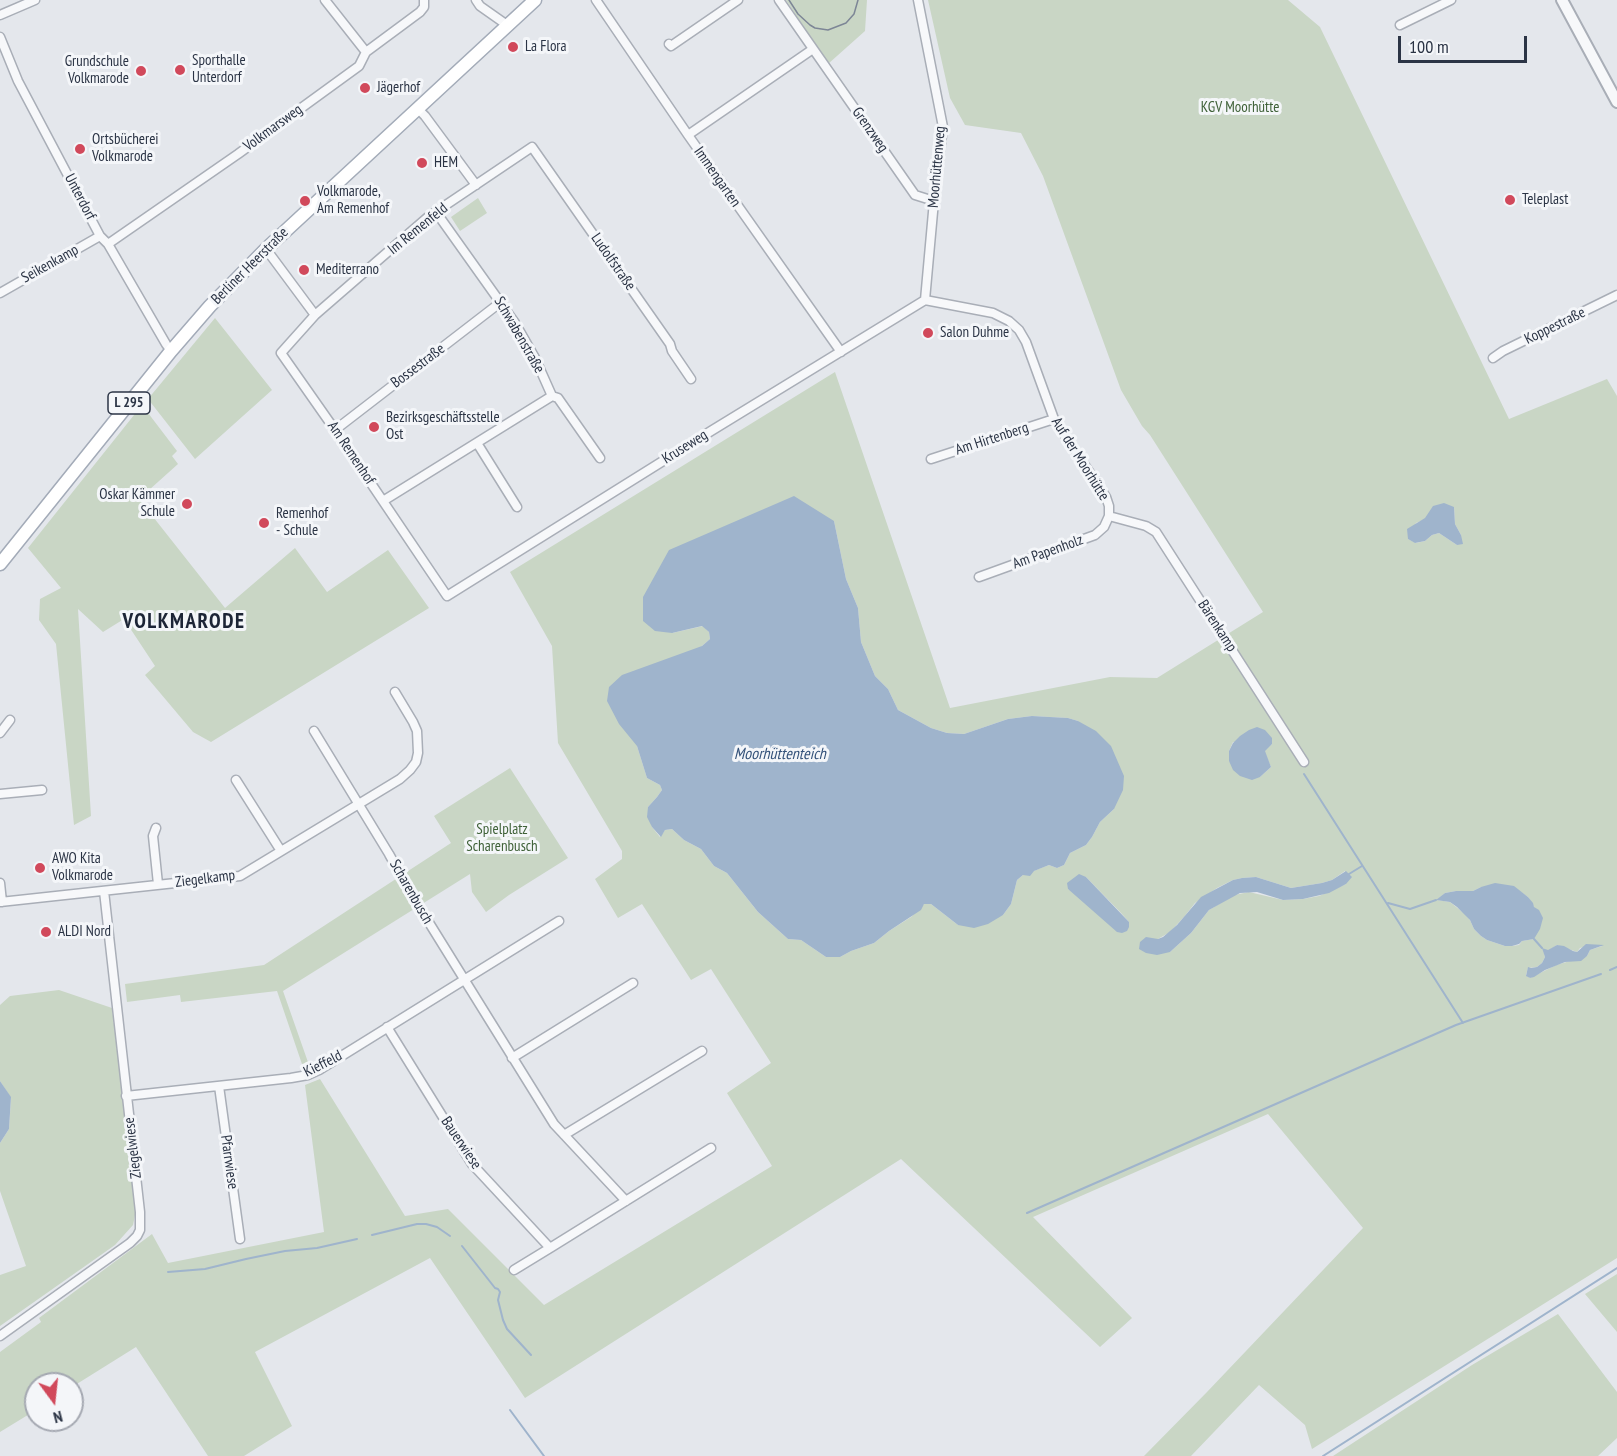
<!DOCTYPE html>
<meta charset="utf-8">
<style>
body{margin:0}
#map{position:relative;width:1617px;height:1456px;overflow:hidden;background:#e4e7ec;font-family:"PT Sans Narrow",sans-serif}
canvas{display:block}
.north{position:absolute;left:24px;top:1372px;width:60px;height:60px;box-sizing:border-box;background:#f4f6f9;border:2px solid #a4a8b1;border-radius:50%;rotate:165deg;font-size:16px;font-weight:700;line-height:24px;text-align:center;color:#2b3445}
.north::after{content:'';display:block;margin:auto;width:21px;height:27px;background:#d1495b;clip-path:polygon(50% 0,100% 100%,50% 72%,0 100%)}
.scale{position:absolute;left:1398px;top:36px;width:129px;height:27px;box-sizing:border-box;border:3px solid #2b3445;border-top:0;padding-left:8px;font-size:18px;line-height:21px;white-space:nowrap;color:#2b3445;-webkit-text-stroke:4px #f4f6f9;paint-order:stroke}
</style>
<div id="map">
<canvas width="1617" height="1456"></canvas>
<div class="north">N</div>
<div class="scale">100 m</div>
</div>
<script>
const context = document.querySelector('canvas').getContext('2d');
context.lineJoin = 'round';
function fillPath(path, color) { context.fillStyle = color; context.fill(path, 'evenodd'); }
const poly = rows => new Path2D(rows.map(r => 'M' + r).join(''));
function stroke(path, color, width, dash) { context.strokeStyle = color; context.lineWidth = width; context.lineCap = dash ? 'butt' : 'round'; context.setLineDash(dash || []); context.stroke(path); }
function label(font, color, halo, rows, align = 'center') {
  context.font = font + ' "PT Sans Narrow",sans-serif'; context.lineWidth = 6; context.setLineDash([]); context.textBaseline = 'middle'; context.strokeStyle = halo; context.fillStyle = color; for (const [text, x, y, turn = 0] of rows) {
    context.save(); context.translate(x, y); context.rotate((+turn || 0) * Math.PI / 180); context.textAlign = isNaN(turn) ? turn : align; if (halo) context.strokeText(text, 0, 0); context.fillText(text, 0, 0); context.restore();
  }
}
fillPath(poly([
 [786,0,867,0,865,31,828,64],
 [928,0,1288,0,1320,27,1509,419,1607,379,1617,396,1617,1258,1312,1449,1305,1425,1259,1385,1191,1456,1144,1456,1207,1392,1363,1228,1268,1114,1033,1217,1132,1318,1100,1347,901,1159,525,1398,430,1258,255,1352,292,1426,244,1456,208,1456,136,1347,72,1387,72,1384,36,1384,36,1410,0,1432,0,1352,41,1322,39,1318,152,1234,168,1263,324,1232,305,1085,320,1079,405,1216,448,1209,544,1305,772,1166,727,1093,771,1063,711,969,691,980,642,904,618,918,595,879,622,859,622,851,558,743,552,646,510,572,835,372,950,708,1110,677,1157,678,1263,612,1150,435,1142,426,1121,390,1043,176,1021,133,965,125,950,98],
 [1454,507,1455,524,1461,535,1457,545,1439,533,1432,535,1425,541,1416,543,1408,539,1416,523],
 [834,521,846,579,858,608,861,642,875,676,888,689,898,710,931,728,947,733,964,734,1008,719,1032,716,1068,718,1078,721,1114,809,1100,822,1092,837,1086,845,1070,853,1064,865,1057,868,1049,865,1023,875,1017,880,1011,904,1003,915,958,925,931,904,924,904,911,917,889,931,874,943,851,951,840,957,826,957,801,940,788,939,758,912,727,873,714,866,701,849,684,840,672,829,665,830,660,837,652,827,648,807,657,797,662,790,660,785,647,778,637,746,702,646,710,639,709,632,703,626,672,633],
 [1233,742,1272,744,1264,751,1271,767,1260,777,1229,761,1229,751],
 [1345,871,1346,884,1319,896,1303,899,1283,900,1249,892,1234,895,1209,910,1191,933,1170,952,1158,939,1170,932,1184,917,1195,903,1217,888,1233,880,1242,878,1256,877,1291,888,1322,883,1332,880],
 [1086,877,1121,913,1129,922,1068,889],
 [1481,887,1521,892,1528,897,1534,907,1535,936,1534,939,1522,941,1519,945,1512,946,1505,946,1487,940,1481,936,1474,929,1470,920,1465,914,1450,902,1437,900,1445,893,1456,891,1473,891],
 [1557,945,1577,952,1580,948,1592,945,1602,946,1590,950,1587,956,1556,965,1530,978,1526,975,1528,968,1537,967,1542,963,1545,957,1543,949,1548,951],
 [478,198,487,213,460,231,451,217],
 [215,318,272,390,195,459,148,399],
 [142,405,177,451,172,456,178,464,139,499,225,608,295,548,327,592,388,550,429,608,211,742,193,732,145,675,155,666,124,619,103,632,78,609,91,816,74,825,56,644,39,620,40,599,61,588,28,548],
 [510,768,568,858,509,895,486,912,472,892,470,874,283,991,309,1065,303,1067,277,991,181,1002,180,995,127,1002,125,984,264,965,451,843,434,816],
 [59,990,112,1008,136,1210,133,1225,115,1245,0,1326,0,1275,26,1266,0,1191,0,1143,9,1129,11,1098,0,1081,0,1005,10,996],
 [1617,1274,1617,1332,1585,1294],
 [1558,1314,1617,1392,1617,1438,1598,1456,1333,1456,1472,1365]
]), '#c9d6c5');
fillPath(poly([
 [794,496,834,521,846,579,858,608,861,642,875,676,888,689,898,710,931,728,947,733,964,734,1008,719,1032,716,1068,718,1078,721,1096,731,1111,746,1124,776,1123,790,1114,809,1100,822,1092,837,1086,845,1070,853,1064,865,1057,868,1049,865,1034,871,1030,876,1023,875,1017,880,1011,904,1003,915,988,924,974,928,958,925,931,904,924,904,921,910,889,931,874,943,851,951,840,957,826,957,801,940,788,939,758,912,727,873,714,866,701,849,684,840,672,829,665,830,661,837,652,827,647,817,648,807,657,797,662,790,660,785,647,778,637,746,619,724,607,701,609,687,622,675,702,646,710,639,709,632,702,626,672,633,655,631,643,621,643,597,669,550],
 [1444,503,1454,507,1455,524,1461,535,1463,544,1457,545,1439,533,1432,535,1425,541,1415,543,1408,539,1407,529,1425,518,1433,506],
 [1257,727,1265,730,1272,738,1272,744,1265,751,1271,767,1260,777,1252,780,1240,776,1233,770,1229,761,1229,751,1233,743,1240,736,1249,730],
 [1346,871,1352,877,1346,884,1329,893,1303,899,1283,900,1257,892,1240,893,1209,910,1191,933,1170,952,1157,955,1146,953,1139,949,1140,942,1146,937,1158,939,1163,937,1177,925,1201,897,1233,880,1242,878,1256,877,1291,888,1322,883,1332,880],
 [1079,874,1086,877,1129,922,1129,927,1127,931,1122,933,1117,932,1068,889,1067,883],
 [1495,883,1514,886,1528,897,1533,903,1534,907,1539,910,1543,918,1540,929,1534,939,1522,941,1519,944,1512,946,1505,946,1487,940,1481,936,1474,929,1470,920,1457,907,1450,902,1436,900,1445,893,1456,891,1473,891,1481,887],
 [1586,944,1604,945,1590,950,1587,956,1581,961,1565,962,1545,970,1534,977,1530,978,1526,976,1528,967,1531,968,1537,967,1542,963,1545,957,1542,948,1548,950,1557,945,1564,946,1573,951,1577,952],
 [0,1081,11,1097,9,1129,0,1143]
]), '#9fb4cc');
stroke(poly([
 [1304,774,1463,1023],
 [1349,874,1362,866],
 [1388,903,1410,909,1436,900],
 [1534,939,1542,948],
 [1610,970,1617,967],
 [1027,1213,1456,1025,1601,974],
 [372,1235,417,1224,426,1224,437,1227,450,1236],
 [462,1246,495,1288,498,1289,500,1292,498,1300,503,1320,507,1329,531,1355],
 [168,1272,205,1269,246,1259,285,1251,317,1248,357,1239],
 [510,1410,544,1456],
 [1323,1456,1617,1268]
]), '#9fb4cc', 2);
const minor = poly([
 [325,0,366,52],
 [476,0,480,6,507,25],
 [596,0,688,135,841,352],
 [779,0,915,195,934,201],
 [918,0,943,127,934,201,925,300],
 [0,15,35,0],
 [1400,25,1451,0],
 [0,37,18,81,100,236,108,244,166,344,171,351],
 [669,44,671,46,738,0],
 [417,108,425,116,476,185],
 [688,135,813,49],
 [436,212,515,323,535,358,552,396,558,398,600,458],
 [108,244,238,154,359,66,366,52,420,12,424,7,424,0],
 [266,249,315,315,428,217,532,147,670,344,672,351,691,379],
 [0,293,100,236],
 [925,300,993,313,1009,321,1019,330,1026,342,1054,419,1106,497,1109,506,1109,516,1104,527,1095,535,979,577],
 [315,315,281,353,335,430,447,596,711,431,925,300],
 [1493,358,1503,351,1617,295],
 [335,430,501,302],
 [477,443,517,507],
 [931,459,1054,419],
 [383,501,552,396],
 [1109,516,1146,526,1156,532,1304,762],
 [314,731,389,854,410,892,554,1124,626,1201],
 [0,733,10,720],
 [236,780,281,851],
 [0,794,42,790],
 [156,828,153,836,158,884],
 [0,883,2,902],
 [0,902,240,876,400,779,410,770,416,762,418,753,417,731,413,722,395,692],
 [387,1027,472,1164,550,1248,711,1148],
 [512,1058,633,983],
 [219,1086,240,1239],
 [126,1096,291,1078,308,1075,319,1070,559,921],
 [564,1135,702,1051],
 [514,1270,550,1248],
 [0,1336,130,1243,137,1236,140,1230,140,1212,104,891]
]);
const tertiary = poly([
 [1562,0,1617,102]
]);
const primary = poly([
 [0,564,171,351,210,306,266,249,535,0]
]);
stroke(minor, '#a9aeb7', 11);
stroke(tertiary, '#a9aeb7', 14);
stroke(primary, '#a3abb8', 15);
stroke(minor, '#f7f8fa', 8);
stroke(tertiary, '#f7f8fa', 10);
stroke(primary, '#fff', 12);
stroke(poly([
 [789,0,798,14,810,25,815,28,828,30,846,23,854,14,858,0]
]), '#7d8696', 1.5);
for (const [x, y, r, color] of [
 [513,47,6,"#d1495b"],
 [180,70,6,"#d1495b"],
 [141,71,6,"#d1495b"],
 [365,88,6,"#d1495b"],
 [80,149,6,"#d1495b"],
 [422,163,6,"#d1495b"],
 [1510,200,6,"#d1495b"],
 [305,201,6,"#d1495b"],
 [304,270,6,"#d1495b"],
 [928,333,6,"#d1495b"],
 [374,427,6,"#d1495b"],
 [187,504,6,"#d1495b"],
 [264,523,6,"#d1495b"],
 [40,868,6,"#d1495b"],
 [46,932,6,"#d1495b"]
]) { const dot = new Path2D(); dot.arc(x, y, r, 0, 2 * Math.PI); context.fillStyle = color; context.fill(dot); stroke(dot, '#f4f6f9', 2); }
for (const [x, y, w] of [
 [129,403,42]
]) { const box = new Path2D(); box.roundRect(x - w / 2, y - 11, w, 22, 4.5); context.fillStyle = '#f4f6f9'; context.fill(box); stroke(box, '#2b3445', 1.5); }
label('bold 14px', '#2b3445', null, [
 ["L 295",129,403]
]);
label('15px', '#2b3445', '#f4f6f9', [
 ["La Flora",525,47],
 ["Sporthalle",192,61],
 ["Unterdorf",192,78],
 ["Grundschule",129,62,"right"],
 ["Volkmarode",129,79,"right"],
 ["Jägerhof",377,88],
 ["Ortsbücherei",92,140],
 ["Volkmarode",92,157],
 ["HEM",434,163],
 ["Volkmarode,",317,192],
 ["Am Remenhof",317,209],
 ["Teleplast",1522,200],
 ["Mediterrano",316,270],
 ["Salon Duhme",940,333],
 ["Bezirksgeschäftsstelle",386,418],
 ["Ost",386,435],
 ["Oskar Kämmer",175,495,"right"],
 ["Schule",175,512,"right"],
 ["Remenhof",276,514],
 ["- Schule",276,531],
 ["AWO Kita",52,859],
 ["Volkmarode",52,876],
 ["ALDI Nord",58,932]
], 'left');
label('15px', '#3f6138', '#f4f6f9', [
 ["KGV Moorhütte",1240,108],
 ["Spielplatz",502,830],
 ["Scharenbusch",502,847]
]);
label('15px', '#2b3445', '#f4f6f9', [
 ["Volkmarsweg",273,128,-36],
 ["Grenzweg",870,130,55],
 ["Moorhüttenweg",937,167,-85],
 ["Immengarten",717,177,55],
 ["Unterdorf",80,197,62],
 ["Im Remenfeld",418,229,-39],
 ["Ludolfstraße",613,262,55],
 ["Seikenkamp",50,264,-29],
 ["Berliner Heerstraße",250,266,-45],
 ["Koppestraße",1555,326,-26],
 ["Schwabenstraße",519,335,60],
 ["Bossestraße",418,366,-37],
 ["Am Hirtenberg",992,439,-18],
 ["Kruseweg",685,447,-32],
 ["Am Remenhof",351,453,56],
 ["Auf der Moorhütte",1080,459,58],
 ["Am Papenholz",1048,552,-20],
 ["Bärenkamp",1217,626,57],
 ["Ziegelkamp",205,879,-7],
 ["Scharenbusch",411,892,60],
 ["Kieffeld",323,1064,-27],
 ["Bauerwiese",461,1143,56],
 ["Ziegelwiese",133,1148,-97],
 ["Pfarrwiese",229,1162,82]
]);
label('italic 16px', '#34527a', '#f4f6f9', [
 ["Moorhüttenteich",780,754]
]);
context.letterSpacing = '1.5px';
label('bold 21px', '#1d2536', '#f4f6f9', [
 ["VOLKMARODE",184,622]
]);
context.letterSpacing = '0px';
</script>
